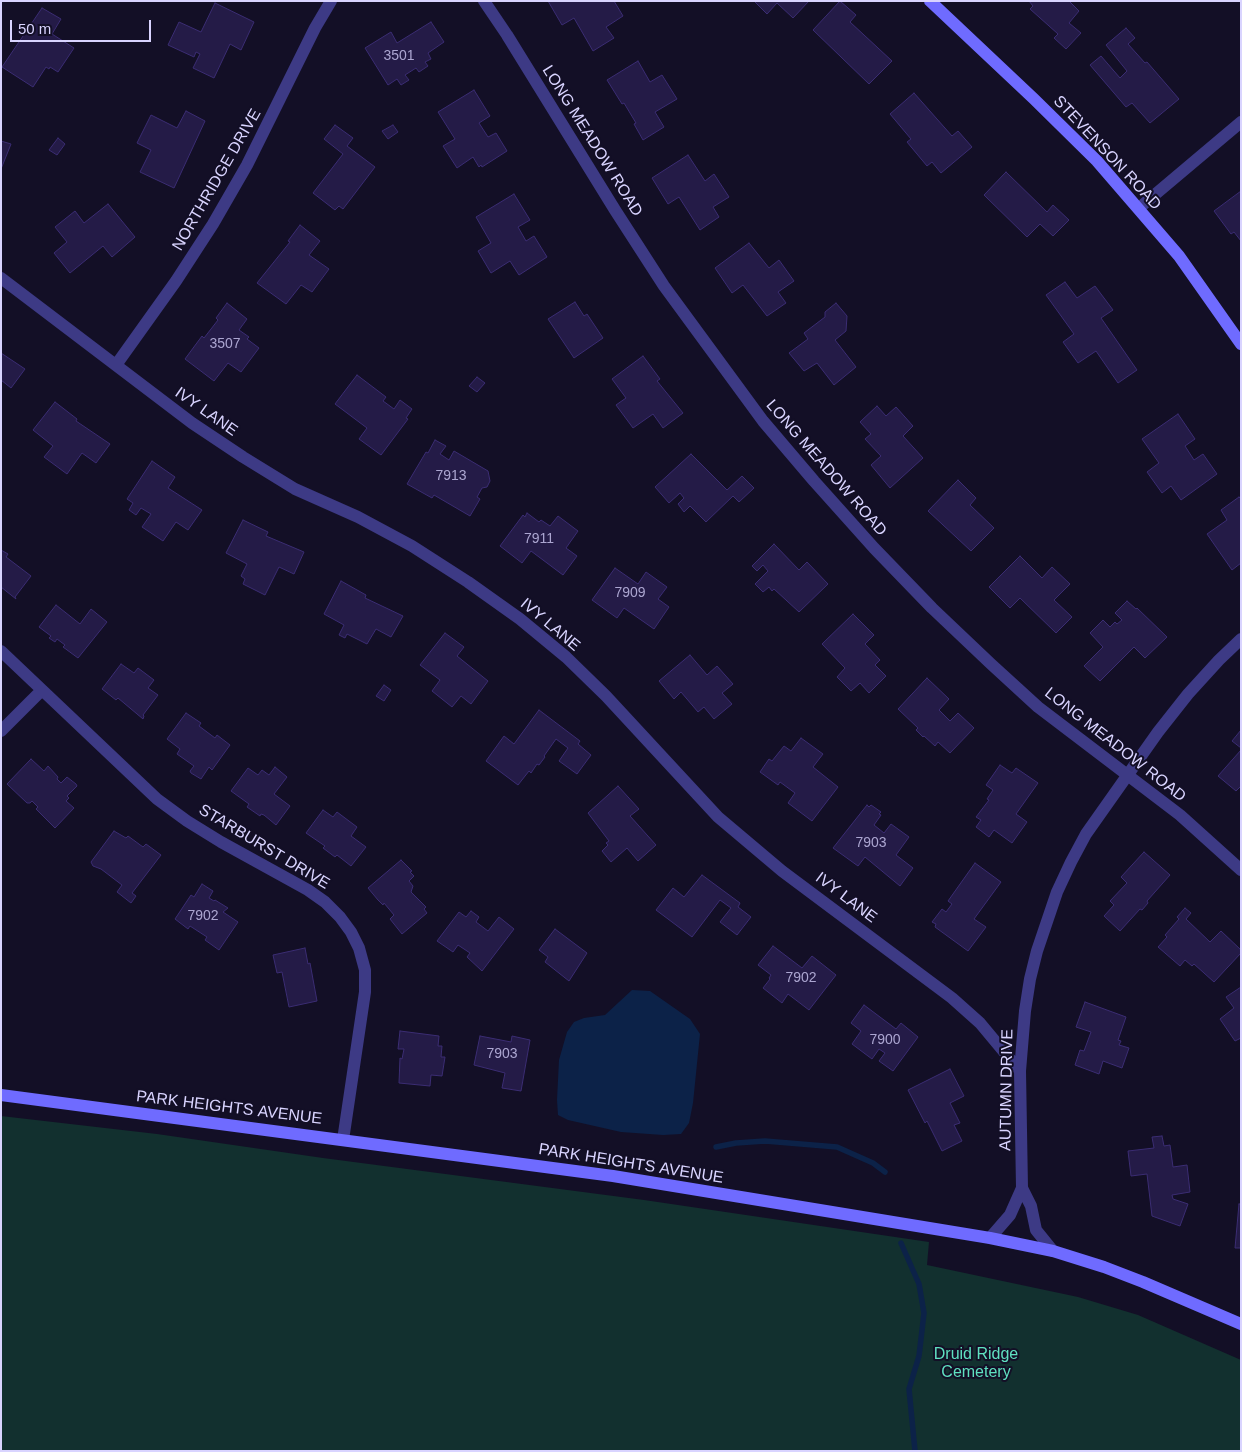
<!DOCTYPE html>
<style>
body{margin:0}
#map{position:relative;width:1242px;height:1452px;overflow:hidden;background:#130f26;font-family:Helvetica,sans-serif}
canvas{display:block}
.frame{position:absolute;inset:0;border:2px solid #d9d4ff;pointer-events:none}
.scale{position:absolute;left:10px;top:20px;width:141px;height:22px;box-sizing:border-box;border:2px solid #d9d4ff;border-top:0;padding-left:6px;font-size:15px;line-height:18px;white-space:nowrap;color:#d9d4ff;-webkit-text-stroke:4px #130f26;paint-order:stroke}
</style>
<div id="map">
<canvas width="1242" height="1452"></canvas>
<div class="frame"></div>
<div class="scale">50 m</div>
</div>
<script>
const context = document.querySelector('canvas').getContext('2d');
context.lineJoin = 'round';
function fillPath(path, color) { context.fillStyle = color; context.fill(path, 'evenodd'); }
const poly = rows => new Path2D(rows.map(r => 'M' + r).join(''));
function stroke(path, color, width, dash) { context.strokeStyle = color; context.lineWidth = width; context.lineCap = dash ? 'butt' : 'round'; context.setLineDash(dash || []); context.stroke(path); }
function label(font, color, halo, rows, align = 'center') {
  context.font = font + ' Helvetica,sans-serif'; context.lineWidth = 4; context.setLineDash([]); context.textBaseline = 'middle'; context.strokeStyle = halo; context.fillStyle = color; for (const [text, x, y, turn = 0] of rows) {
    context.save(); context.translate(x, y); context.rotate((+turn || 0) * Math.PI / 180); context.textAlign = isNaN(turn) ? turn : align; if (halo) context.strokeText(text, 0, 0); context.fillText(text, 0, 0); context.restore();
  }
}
fillPath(poly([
 [1,1116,157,1134,323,1158,644,1200,929,1242,927,1265,1078,1297,1138,1315,1241,1360,1241,1451,1,1451]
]), '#12302f');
fillPath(poly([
 [632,990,650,991,690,1019,700,1034,693,1103,689,1123,681,1134,663,1135,621,1132,568,1120,558,1115,557,1100,559,1060,567,1032,574,1022,584,1018,605,1015]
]), '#0c2248');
stroke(poly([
 [716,1147,736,1143,765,1141,837,1147,873,1163,885,1172],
 [901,1243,919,1284,924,1313,919,1356,909,1389,915,1451]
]), '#0c2248', 5.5);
const building = poly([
 [548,1,614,1,623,16,606,27,614,38,593,51,574,18,562,25,548,1],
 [754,1,809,1,793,18,777,3,767,14,754,1],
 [840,1,856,15,850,22,892,61,869,84,813,30,840,1],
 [1029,1,1069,1,1079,11,1069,23,1081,33,1066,49,1054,38,1058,34,1030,9,1033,6,1029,1],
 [215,3,254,22,241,50,230,44,214,78,193,68,200,54,196,52,194,57,168,45,179,22,201,32,215,3],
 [42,8,61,19,52,34,74,48,58,72,50,67,49,69,46,67,33,87,2,67,42,8],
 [431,22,444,42,428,53,431,59,425,62,428,66,419,72,416,68,405,75,409,80,401,85,397,79,388,85,365,48,391,32,397,43,431,22],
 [1126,28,1135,38,1128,44,1145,63,1147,62,1179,99,1150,123,1132,103,1126,107,1090,65,1101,56,1120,78,1127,71,1106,45,1126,28],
 [638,61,650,82,662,75,677,99,655,112,664,127,643,140,634,124,636,123,624,103,622,104,607,80,638,61],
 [474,90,490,116,479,123,488,137,496,133,507,151,482,167,481,165,479,167,473,157,457,168,443,146,455,139,438,112,474,90],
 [914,93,952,136,958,131,972,147,941,173,932,162,927,166,907,142,911,139,890,114,914,93],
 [186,111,205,121,174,188,140,172,151,150,137,143,151,115,177,128,186,111],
 [335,125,353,138,347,146,375,167,343,209,339,206,335,210,313,193,343,154,324,139,335,125],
 [393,125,398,132,388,139,382,131,393,125],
 [58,138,65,144,57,155,49,150,58,138],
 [1,141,11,144,1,169,1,141],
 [688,155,705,181,714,174,729,197,713,207,719,217,700,230,679,197,668,204,652,178,688,155],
 [1006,172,1047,212,1053,205,1069,220,1053,236,1040,224,1027,237,984,195,1006,172],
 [1241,191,1241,241,1234,232,1231,234,1214,211,1241,191],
 [514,194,530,220,518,227,526,241,534,236,547,257,519,275,510,261,491,273,478,251,491,243,476,217,514,194],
 [108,204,135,237,112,257,103,246,70,273,54,253,67,242,55,227,75,211,84,223,108,204],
 [300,225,320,241,309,255,329,269,312,292,301,285,286,304,257,283,290,242,288,241,300,225],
 [749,243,769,268,779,260,794,281,778,292,786,303,767,316,743,285,732,293,715,268,749,243],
 [1065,282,1077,298,1095,286,1113,310,1101,318,1137,370,1118,383,1096,351,1078,363,1063,342,1074,334,1046,295,1065,282],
 [575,302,584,316,587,314,603,338,574,358,548,319,575,302],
 [227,303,247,319,239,330,249,337,247,339,259,348,241,372,228,363,214,381,185,359,202,336,204,338,218,320,216,318,227,303],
 [836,303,847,316,846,331,835,340,856,367,834,385,817,363,804,371,789,353,808,339,804,333,825,317,825,312,836,303],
 [1,353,25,369,11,388,1,380,1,353],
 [643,356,660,379,657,381,683,413,663,428,653,414,633,428,616,405,626,398,612,379,643,356],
 [357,375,386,397,383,401,394,409,400,400,412,409,406,418,408,419,381,455,359,439,367,428,335,404,357,375],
 [477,377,485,383,477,392,469,386,477,377],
 [55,402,77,419,76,421,110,444,96,463,82,453,67,474,44,457,53,446,33,430,55,402],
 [877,406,886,416,896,407,913,426,903,436,923,458,890,488,871,465,881,456,865,439,871,434,860,422,877,406],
 [1178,414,1195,439,1185,446,1194,460,1203,454,1217,474,1181,500,1171,486,1162,493,1147,472,1159,463,1142,439,1178,414],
 [435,440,446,446,440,454,449,460,454,451,488,471,490,481,487,487,482,488,477,497,480,499,470,516,434,495,432,498,407,484,426,452,428,453,435,440],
 [691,454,727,490,742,476,754,488,739,502,733,496,706,522,690,506,684,512,678,504,684,498,680,493,669,503,655,487,691,454],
 [152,461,175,477,168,488,202,510,188,530,176,522,163,541,142,527,151,514,141,508,136,515,129,510,133,503,127,499,152,461],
 [958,480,976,498,970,505,994,528,971,551,928,511,958,480],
 [1239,497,1241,499,1241,563,1232,570,1207,534,1227,520,1221,510,1239,497],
 [527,513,539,522,541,520,550,526,558,516,578,531,566,548,577,556,563,575,531,551,522,563,500,546,523,515,525,517,527,513],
 [243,520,268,532,266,536,304,552,294,574,279,567,265,595,243,584,245,579,241,576,247,564,226,553,243,520],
 [774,544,799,570,807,562,828,584,799,612,774,589,772,591,769,587,763,592,755,584,768,571,763,565,757,571,752,566,774,544],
 [1,550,8,554,6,557,31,576,15,597,16,599,1,587,1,550],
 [1020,556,1042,578,1052,567,1070,584,1054,600,1072,617,1056,633,1020,598,1010,608,989,587,1020,556],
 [615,568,638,584,646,572,667,587,658,599,669,607,654,629,624,608,617,618,592,600,615,568],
 [341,581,366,595,365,598,403,616,391,637,376,629,367,644,347,634,345,638,339,635,344,625,324,614,341,581],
 [1127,601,1136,609,1137,608,1167,637,1145,658,1134,647,1100,681,1084,666,1103,647,1090,633,1103,620,1110,627,1115,622,1117,624,1122,620,1115,613,1127,601],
 [56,605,80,624,91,609,107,622,78,658,63,647,65,645,57,639,55,642,49,638,51,636,39,627,56,605],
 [853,614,874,635,865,644,880,660,875,665,886,676,869,693,860,683,851,691,837,677,845,668,822,644,853,614],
 [445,633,464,647,457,656,488,681,471,704,461,696,452,707,432,691,440,680,420,665,445,633],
 [690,655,707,675,717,666,733,684,722,693,732,704,714,719,704,707,698,712,681,692,674,699,659,681,690,655],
 [121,664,134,673,138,668,154,680,148,688,158,695,143,715,144,716,143,719,118,698,116,700,102,689,121,664],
 [927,678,949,699,939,710,950,721,958,713,974,728,950,753,938,742,935,746,924,736,923,737,916,730,918,728,898,709,927,678],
 [384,685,391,690,384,701,376,696,384,685],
 [539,710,580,741,578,744,591,755,577,774,559,761,568,748,556,739,544,756,545,757,539,765,537,764,531,773,529,771,518,785,486,761,504,736,514,744,539,710],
 [186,713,201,723,199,726,215,738,217,735,230,745,212,770,209,767,201,779,191,773,190,771,194,766,177,754,180,749,167,739,186,713],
 [1241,730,1241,748,1232,741,1241,730],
 [801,738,823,754,813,767,838,787,812,821,788,803,795,793,780,782,778,785,760,772,769,759,772,761,784,746,791,751,801,738],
 [1241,750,1241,786,1236,791,1218,776,1241,750],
 [31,759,44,771,48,766,58,777,57,779,61,783,67,777,76,784,77,786,67,796,69,798,66,801,74,808,55,828,36,809,38,807,32,801,30,803,27,803,7,784,31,759],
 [1000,765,1012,773,1016,768,1038,783,1016,814,1027,822,1012,843,994,830,989,837,976,827,981,820,976,817,989,800,987,799,993,790,986,785,1000,765],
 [275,767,287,777,274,794,290,806,276,825,264,815,261,814,260,816,247,807,249,804,231,791,248,768,258,775,262,770,269,775,275,767],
 [618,786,639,809,630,816,656,845,638,861,627,848,611,862,602,851,608,845,606,843,609,841,588,813,618,786],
 [867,805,869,807,871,805,881,812,879,814,881,815,874,825,884,833,891,824,909,837,896,855,913,868,900,886,865,857,858,866,833,848,867,805],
 [323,810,333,817,337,812,357,827,351,836,366,847,351,866,337,855,335,857,323,848,325,846,306,833,323,810],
 [114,831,126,838,128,836,143,847,146,844,161,855,132,893,136,896,131,903,117,892,122,885,101,869,93,866,91,862,114,831],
 [1144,852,1170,875,1147,901,1148,903,1142,910,1140,909,1120,931,1104,916,1114,905,1110,901,1127,883,1121,877,1144,852],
 [401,860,412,871,410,872,414,876,409,881,413,886,411,892,426,907,424,909,427,913,402,934,390,919,394,915,384,903,383,905,378,900,368,888,401,860],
 [975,863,1001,882,974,919,986,927,968,951,935,927,936,924,932,922,942,909,946,912,952,904,948,901,975,863],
 [702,875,740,903,738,907,751,917,737,935,720,922,731,908,720,900,692,937,656,910,673,888,684,897,702,875],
 [202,884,213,891,209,898,214,901,215,900,228,908,223,912,238,922,219,950,205,940,207,937,190,926,188,929,175,919,191,895,194,897,202,884],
 [1185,908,1191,913,1186,919,1210,942,1221,931,1241,950,1241,953,1214,982,1194,964,1192,966,1185,960,1180,966,1158,947,1167,937,1165,935,1179,919,1177,917,1185,908],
 [471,911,479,917,476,922,488,931,499,917,514,929,482,971,467,957,470,953,458,945,453,952,437,941,459,912,466,917,471,911],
 [555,929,587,953,569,981,545,962,548,957,539,950,555,929],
 [773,946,802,968,812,956,836,975,809,1010,788,994,782,1003,763,988,770,979,769,978,771,975,758,965,773,946],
 [305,948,308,964,310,963,317,1001,289,1007,282,972,277,973,273,955,305,948],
 [1241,987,1241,1038,1235,1041,1220,1019,1234,1008,1226,997,1241,987],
 [1085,1002,1126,1017,1118,1040,1121,1041,1119,1045,1129,1048,1122,1068,1103,1061,1099,1074,1075,1065,1080,1050,1084,1051,1091,1032,1076,1027,1085,1002],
 [864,1005,896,1029,901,1023,918,1037,893,1071,879,1061,885,1053,879,1049,872,1059,852,1044,861,1031,851,1023,864,1005],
 [400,1031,439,1036,438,1046,442,1046,441,1057,445,1057,442,1076,431,1075,430,1086,399,1083,400,1058,402,1059,404,1049,398,1049,400,1031],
 [480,1036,511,1042,512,1036,530,1040,521,1091,502,1088,505,1073,474,1065,480,1036],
 [950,1069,964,1096,950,1103,960,1123,954,1125,962,1141,942,1151,927,1121,925,1123,908,1090,950,1069],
 [1162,1136,1164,1146,1170,1145,1173,1167,1187,1165,1190,1192,1172,1195,1173,1199,1188,1204,1180,1226,1152,1216,1147,1174,1131,1176,1128,1151,1154,1148,1152,1137,1162,1136],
 [1239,1204,1241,1204,1241,1248,1235,1248,1239,1204]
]);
fillPath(building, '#241b47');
stroke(building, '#3b2d73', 1);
stroke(poly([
 [484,1,507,35,615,210,664,286,763,421,814,481,874,548,932,608,991,664,1038,707,1180,815,1241,870],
 [1139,208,1241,122],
 [1,278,192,423,243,457,295,489,358,517,412,546,468,582,520,619,566,657,606,696,718,817,782,871,952,998,980,1023,1020,1071],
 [116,365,176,281,213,224,247,165,315,28,331,1],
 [1,651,157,799,187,821,221,842,308,890,325,902,340,917,351,932,359,948,365,970,365,992,343,1140],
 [1,731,42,690],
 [990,1238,1010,1215,1022,1188],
 [1053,1251,1036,1230,1031,1206,1022,1188,1020,1071,1025,1011,1030,979,1037,951,1057,892,1071,862,1086,834,1158,732,1188,694,1219,660,1241,639]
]), '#3d3a85', 12);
stroke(poly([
 [930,1,1034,99,1097,161,1179,256,1241,344],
 [1,1095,613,1176,990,1238,1053,1251,1104,1267,1143,1282,1241,1324]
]), '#6f6bff', 12);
label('14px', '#aca6d1', null, [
 ["3501",399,56],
 ["3507",225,344],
 ["7913",451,476],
 ["7911",539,539],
 ["7909",630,593],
 ["7903",871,843],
 ["7902",203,916],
 ["7902",801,978],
 ["7900",885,1040],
 ["7903",502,1054]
]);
label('16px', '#d9d4ff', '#130f26', [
 ["LONG MEADOW ROAD",592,141,58],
 ["STEVENSON ROAD",1107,153,47],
 ["NORTHRIDGE DRIVE",217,180,-60],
 ["IVY LANE",206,412,35],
 ["LONG MEADOW ROAD",826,468,49],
 ["IVY LANE",550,625,40],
 ["LONG MEADOW ROAD",1115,745,38],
 ["STARBURST DRIVE",264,847,31],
 ["IVY LANE",846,898,37],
 ["AUTUMN DRIVE",1007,1090,-89],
 ["PARK HEIGHTS AVENUE",229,1108,7],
 ["PARK HEIGHTS AVENUE",631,1164,9]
]);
label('16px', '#5fe0c0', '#130f26', [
 ["Druid Ridge",976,1355],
 ["Cemetery",976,1373]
]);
</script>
